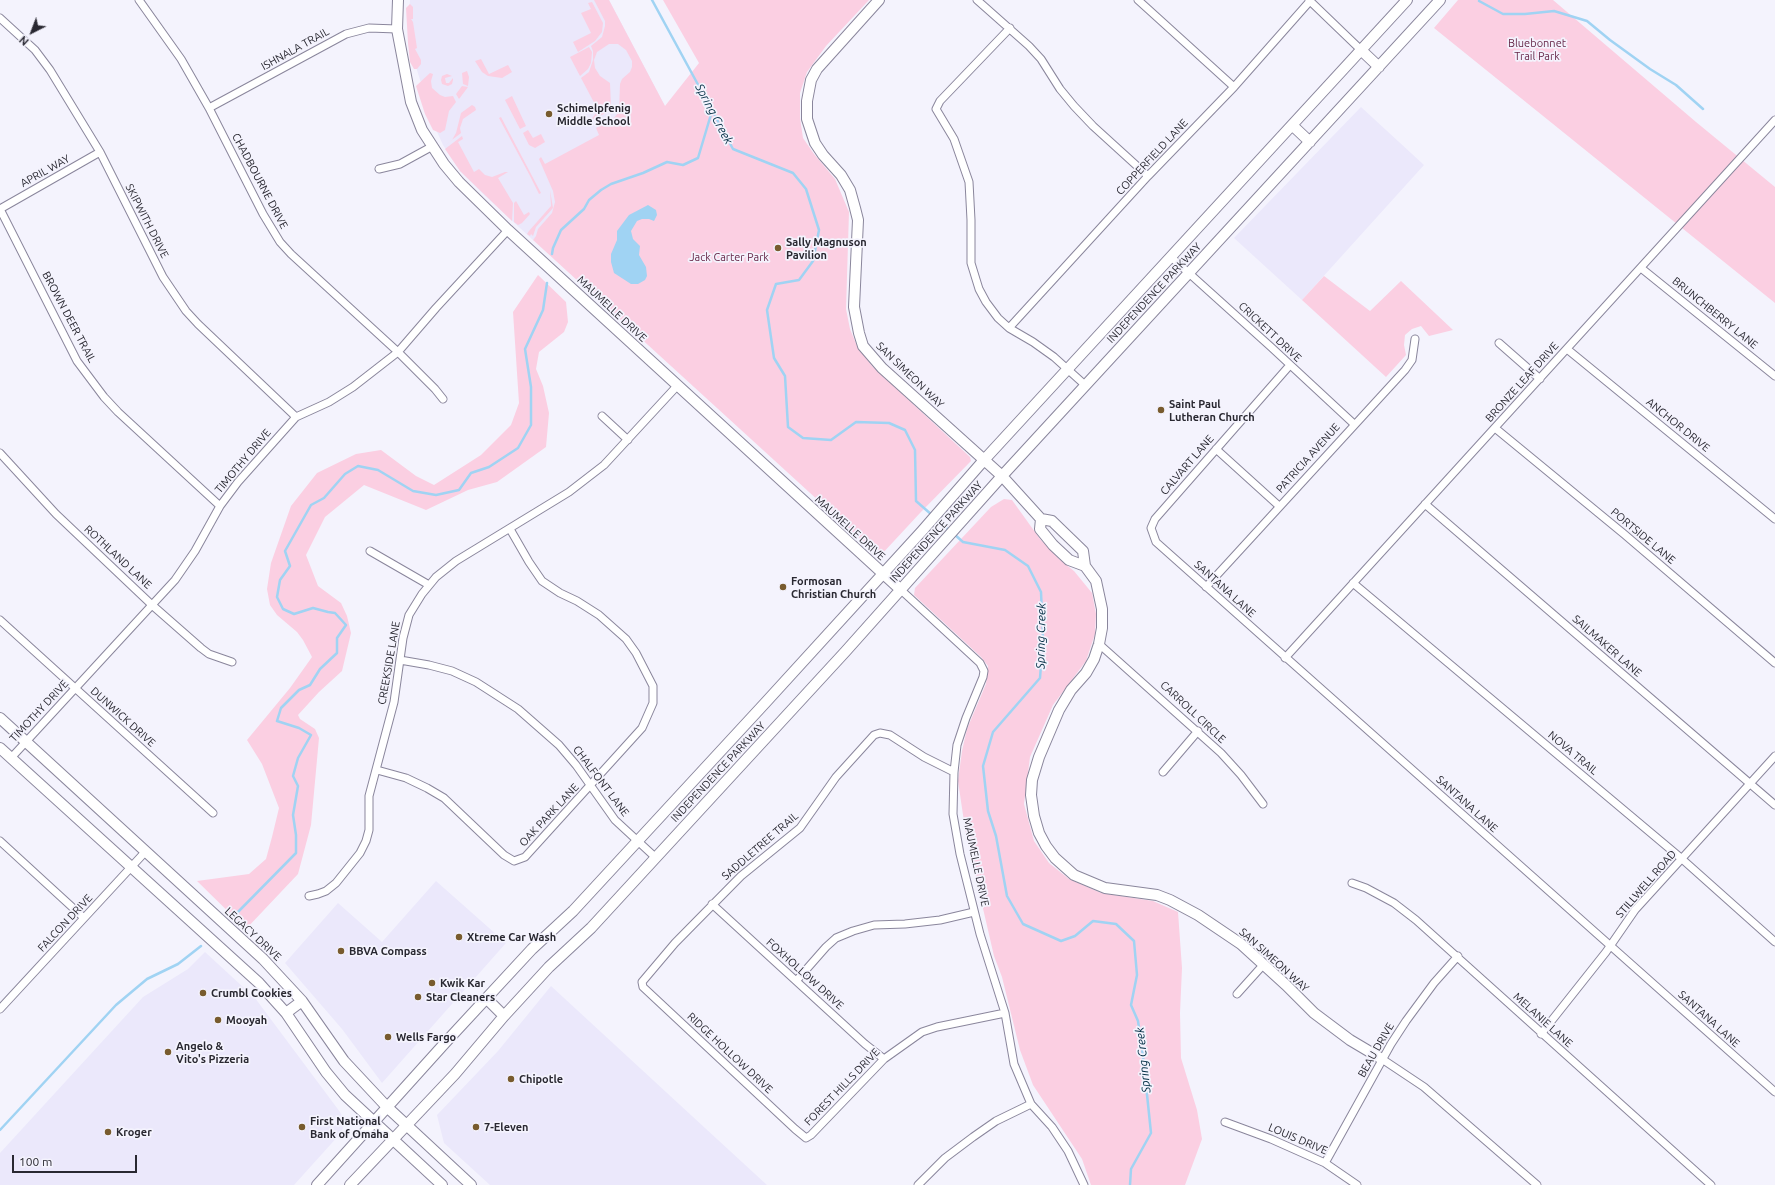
<!DOCTYPE html>
<style>
body{margin:0}
#map{position:relative;width:1775px;height:1185px;overflow:hidden;background:#f4f3fd;font-family:Ubuntu,sans-serif}
canvas{display:block}
.north{position:absolute;left:12px;top:12px;width:40px;height:40px;-webkit-text-stroke:3px #f4f3fd;paint-order:stroke;rotate:222deg;font-size:11px;font-weight:700;line-height:16px;text-align:center;color:#292831}
.north::after{content:'';display:block;margin:auto;width:14px;height:18px;background:#292831;clip-path:polygon(50% 0,100% 100%,50% 72%,0 100%)}
.scale{position:absolute;left:12px;top:1155px;width:125px;height:18px;box-sizing:border-box;border:2px solid #292831;border-top:0;padding-left:5px;font-size:12px;line-height:14px;white-space:nowrap;color:#292831;-webkit-text-stroke:3px #f4f3fd;paint-order:stroke}
</style>
<div id="map">
<canvas width="1775" height="1185"></canvas>
<div class="north">N</div>
<div class="scale">100 m</div>
</div>
<script>
const context = document.querySelector('canvas').getContext('2d');
context.lineJoin = 'round';
function fillPath(path, color) { context.fillStyle = color; context.fill(path, 'evenodd'); }
const poly = rows => new Path2D(rows.map(r => 'M' + r).join(''));
function stroke(path, color, width, dash) { context.strokeStyle = color; context.lineWidth = width; context.lineCap = dash ? 'butt' : 'round'; context.setLineDash(dash || []); context.stroke(path); }
function label(font, color, halo, rows, align = 'center') {
  context.font = font + ' Ubuntu,sans-serif'; context.lineWidth = 3.5; context.setLineDash([]); context.textBaseline = 'middle'; context.strokeStyle = halo; context.fillStyle = color; for (const [text, x, y, turn = 0] of rows) {
    context.save(); context.translate(x, y); context.rotate((+turn || 0) * Math.PI / 180); context.textAlign = isNaN(turn) ? turn : align; if (halo) context.strokeText(text, 0, 0); context.fillText(text, 0, 0); context.restore();
  }
}
fillPath(poly([
 [410,0,609,0,665,106,533,240,482,193,460,171,443,145,433,123,414,60,409,13],
 [1361,107,1424,165,1302,300,1234,238],
 [436,881,506,943,382,1083,342,1029,285,963,338,903,382,942],
 [205,952,255,998,340,1112,345,1123,340,1134,294,1185,0,1185,0,1153,143,997,188,969],
 [551,986,705,1128,767,1185,490,1185,444,1143,437,1115,498,1051]
]), '#ebe8fb');
fillPath(poly([
 [594,0,609,0,665,106,699,63,663,0,869,0,826,46,807,72,800,93,800,118,803,138,814,154,835,179,849,212,846,309,850,329,857,346,872,366,970,457,971,461,920,513,881,555,878,555,533,240,536,236,538,229,552,213,555,202,553,191,539,159,541,157,545,164,599,135,596,128,614,118,619,112,620,84,622,79,630,72,632,67,632,61,626,50,618,44,609,44,597,52,594,60,595,68,600,76,610,83,611,106,608,112,591,120,598,110,581,78,589,72,593,60,593,51,591,46,602,37,605,26,605,21],
 [1458,0,1553,0,1696,122,1775,187,1775,303,1434,28],
 [592,2,603,23,602,32,595,41,578,52,573,42,591,33,581,13,591,9,588,3],
 [410,4,413,7,413,19,411,19,413,22,417,48,415,49,421,60,421,64,417,69,414,69,410,62,408,43,406,8],
 [589,47,592,52,591,63,588,69,580,76,570,57],
 [481,59,489,74,508,65,512,72,502,78,488,76,482,72,475,61],
 [467,71,469,77,468,86,463,84,462,73],
 [430,73,433,74,431,81,432,88,440,95,445,97,453,96,456,102,449,111,445,130,440,133,433,130,425,114,416,86],
 [447,74,452,76,445,78,446,83,449,83,453,78,453,80,452,84,448,86,442,84,441,80,442,76],
 [462,86,468,87,459,99,456,94],
 [512,96,526,126,520,129,505,100],
 [472,105,475,107,476,110,463,119,460,128,461,133,444,146,452,140,456,133,461,113],
 [501,117,541,193,539,194,529,174,499,118],
 [528,130,533,138,541,134,545,142,535,148,529,145,523,133],
 [462,136,463,139,458,142,474,172,479,169,485,175,492,177,505,172,508,172,498,178,513,203,512,221,460,171,445,149],
 [550,190,553,208,536,227,533,236,531,234,530,236,527,234,529,231,551,206],
 [516,201,524,215,529,212,530,214,522,223,518,225,514,222,514,203],
 [538,275,566,302,568,322,564,332,539,352,536,369,543,386,549,413,546,447,497,482,468,490,426,510,364,485,325,517,306,555,318,586,341,603,347,616,351,633,342,671,319,692,298,715,300,719,315,729,319,738,311,825,298,874,246,929,197,881,249,874,266,859,272,837,279,808,262,764,247,740,290,688,312,657,303,640,297,632,277,615,270,605,267,589,271,563,291,506,317,473,356,454,381,450,416,476,434,485,481,455,511,425,519,403,513,312],
 [1324,276,1370,311,1401,281,1453,330,1429,336,1421,326,1412,329,1405,335,1404,345,1406,355,1386,377,1302,300],
 [1004,499,1012,500,1040,539,1059,559,1074,571,1092,593,1096,614,1095,634,1086,661,1053,705,1030,757,1024,804,1034,841,1049,863,1069,879,1101,893,1153,901,1178,912,1182,968,1180,1013,1181,1058,1197,1110,1202,1139,1185,1185,1091,1185,1082,1159,1033,1085,1020,1050,1002,977,994,956,966,835,958,781,962,751,967,729,986,684,988,666,981,657,914,595,915,588,991,507]
]), '#fbcfe2');
fillPath(poly([
 [648,205,656,210,657,215,654,221,649,219,642,219,637,221,631,231,633,239,640,246,639,255,646,267,647,276,645,280,638,284,631,284,614,273,611,262,611,254,617,240,617,231,629,215]
]), '#a0d3f3');
stroke(poly([
 [652,0,733,149,793,173,806,189,819,230,813,261,799,280,776,284,767,310,774,358,785,376,788,427,803,438,831,440,856,422,889,423,905,430,915,450,916,501,932,515],
 [1479,1,1503,14,1525,14,1554,11,1587,21,1610,40,1650,69,1676,85,1703,109],
 [552,254,553,248,561,230,584,209,589,200,601,190,611,184,643,173,667,162,683,165,698,158,712,111],
 [936,519,950,531],
 [954,534,963,542,1005,550,1028,566,1041,592,1043,639,1040,678,993,732,983,766,988,811,996,836,1007,896,1023,924,1061,941,1075,936,1093,921,1116,924,1134,941,1137,975,1131,1005,1138,1021,1143,1056,1151,1133,1131,1169,1130,1185],
 [234,916,296,853,296,835,293,815,298,786,293,776,298,758,311,735,299,728,277,721,281,708,299,690,310,685,320,669,337,653,337,638,346,625,335,613,328,612,313,608,294,614,283,609,277,597,280,580,290,566,285,551,311,505,324,498,345,474,358,466,378,470,413,491,436,495,459,490,471,473,489,467,518,448,531,425,531,387,525,349,543,310,547,283],
 [0,1130,116,1005,147,979,178,964,201,946]
]), '#a0d3f3', 2.5);
const street = poly([
 [139,0,181,59,209,108,263,214,280,242,291,254,398,352,435,389,443,399],
 [977,0,1029,46,1041,59,1060,89,1074,106,1093,126,1148,176],
 [1138,0,1234,87],
 [1309,0,1361,50],
 [0,18,35,50,50,70,100,152,163,277,186,311,198,324,296,417],
 [1010,28,940,101,936,109,954,139,969,182,971,220,971,263,979,289,986,302,998,318,1009,328,1033,342,1054,357,1085,385],
 [209,108,346,34,369,28,397,29],
 [379,169,400,164,431,147],
 [0,209,77,361,104,397,118,412,220,506],
 [0,209,100,152],
 [1171,257,1271,347,1354,424],
 [1641,268,1775,376],
 [1009,328,1148,176,1234,87,1310,1],
 [1499,343,1540,379],
 [1567,349,1775,519],
 [1290,365,1155,519,1151,528,1156,542,1775,1092],
 [602,416,628,440],
 [1495,428,1624,534,1775,663],
 [1216,449,1279,506],
 [0,453,56,514,152,605,201,648,209,654,232,662],
 [1425,504,1775,805],
 [370,551,429,585],
 [1353,583,1682,859,1775,942],
 [1206,587,1405,370,1412,360,1415,339],
 [901,590,980,663,984,671,983,677,966,718,957,745,954,772,953,814,960,854,980,934,1005,1013,1014,1064,1031,1104,1052,1127,1068,1151,1084,1185],
 [0,620,213,813],
 [1099,644,1221,753,1241,775,1263,804],
 [1285,658,1775,120],
 [400,660,429,665,452,671,476,682,518,709,559,745,576,765,615,820,655,857],
 [11,758,175,580,195,551,220,506,238,482,296,417,329,402,353,387,398,352,436,308,508,230],
 [377,770,406,778,427,788,444,798,504,855,514,861,525,857,642,728,653,703,653,686,636,653,626,639,599,615,577,601,560,593,542,581,529,562,510,529],
 [954,772,924,757,890,735,880,733,874,735,836,777,800,828,741,876,675,943,642,982,643,987,795,1129,806,1138,811,1135,884,1059,922,1032,937,1027,1005,1013],
 [1163,772,1198,731],
 [0,841,84,918],
 [1352,883,1366,888,1394,903,1416,920,1711,1185],
 [309,896,318,894,326,891,336,883,360,853,366,841,369,830,369,796,394,702,403,638,409,615,422,594,436,577,456,561,569,492,604,465,677,386],
 [712,904,865,1044,884,1059],
 [797,980,826,947,836,938,853,931,874,925,905,924,940,920,974,912],
 [1237,994,1264,964],
 [0,1009,146,851],
 [1541,1034,1606,952,1635,910,1775,756],
 [1382,1059,1424,1087,1537,1185],
 [1225,1122,1271,1139,1325,1163,1357,1185],
 [1325,1163,1391,1044,1406,1021,1434,983,1458,956],
 [918,1185,945,1158,973,1137,996,1121,1031,1104]
]);
const secondary = poly([
 [398,0,397,29,411,102,422,130,444,164,459,182,508,230,901,590],
 [879,0,817,69,811,80,807,101,807,119,815,143,823,155,841,175,850,190,855,208,858,220,854,307,859,333,863,346,882,368,1002,476,1041,519,1052,521,1083,551,1085,566,1096,581,1102,609,1102,628,1099,644,1094,659,1086,673,1071,690,1059,710,1039,757,1032,780,1031,795,1034,816,1039,833,1046,846,1055,858,1074,875,1105,888,1157,895,1170,900,1198,915,1241,944,1286,985,1314,1013,1350,1040,1382,1059],
 [1361,50,1379,67],
 [1292,125,1310,142],
 [1041,519,1040,529,1053,545,1069,560,1085,566],
 [0,718,263,959,302,1001,344,1061,387,1107,471,1185],
 [0,748,259,983,286,1013,326,1072,345,1095,442,1185],
 [487,999,504,1016],
 [286,1013,302,1001],
 [317,1185,445,1043,532,949,573,911,766,702,922,531,984,460,1407,0],
 [350,1185,455,1074,504,1016,549,967,591,928,845,652,1002,476,1440,0]
]);
stroke(street, '#8a869c', 9);
stroke(secondary, '#8a869c', 12);
stroke(street, '#fff', 7);
stroke(secondary, '#fff', 10);
for (const [x, y, r, color] of [
 [549,114,4,"#785b2e"],
 [778,248,4,"#785b2e"],
 [1161,410,4,"#785b2e"],
 [783,587,4,"#785b2e"],
 [459,937,4,"#785b2e"],
 [341,951,4,"#785b2e"],
 [432,983,4,"#785b2e"],
 [203,993,4,"#785b2e"],
 [418,997,4,"#785b2e"],
 [218,1020,4,"#785b2e"],
 [388,1037,4,"#785b2e"],
 [168,1052,4,"#785b2e"],
 [511,1079,4,"#785b2e"],
 [302,1127,4,"#785b2e"],
 [476,1127,4,"#785b2e"],
 [108,1132,4,"#785b2e"]
]) { const dot = new Path2D(); dot.arc(x, y, r, 0, 2 * Math.PI); context.fillStyle = color; context.fill(dot); stroke(dot, '#f4f3fd', 1.5); }
label('11px', '#672849', '#f4f3fd', [
 ["Bluebonnet",1537,43],
 ["Trail Park",1537,56],
 ["Jack Carter Park",729,257]
]);
label('11px', '#292831', '#f4f3fd', [
 ["ISHNALA TRAIL",295,49,-29],
 ["COPPERFIELD LANE",1152,157,-47],
 ["APRIL WAY",45,171,-29],
 ["CHADBOURNE DRIVE",260,181,62],
 ["SKIPWITH DRIVE",147,221,63],
 ["INDEPENDENCE PARKWAY",1154,293,-47],
 ["MAUMELLE DRIVE",612,309,43],
 ["BRUNCHBERRY LANE",1715,313,39],
 ["BROWN DEER TRAIL",69,317,62],
 ["CRICKETT DRIVE",1270,332,43],
 ["SAN SIMEON WAY",910,375,44],
 ["BRONZE LEAF DRIVE",1522,382,-48],
 ["ANCHOR DRIVE",1678,425,39],
 ["PATRICIA AVENUE",1308,458,-48],
 ["TIMOTHY DRIVE",243,461,-50],
 ["CALVART LANE",1187,465,-49],
 ["MAUMELLE DRIVE",850,528,42],
 ["INDEPENDENCE PARKWAY",936,532,-48],
 ["PORTSIDE LANE",1643,536,40],
 ["ROTHLAND LANE",118,557,43],
 ["SANTANA LANE",1225,589,42],
 ["SAILMAKER LANE",1607,646,41],
 ["CREEKSIDE LANE",389,663,-80],
 ["TIMOTHY DRIVE",39,711,-47],
 ["CARROLL CIRCLE",1193,712,43],
 ["DUNWICK DRIVE",123,717,42],
 ["NOVA TRAIL",1573,753,40],
 ["INDEPENDENCE PARKWAY",718,772,-47],
 ["CHALFONT LANE",601,781,53],
 ["SANTANA LANE",1467,804,42],
 ["OAK PARK LANE",549,815,-47],
 ["SADDLETREE TRAIL",760,846,-41],
 ["MAUMELLE DRIVE",976,862,78],
 ["STILLWELL ROAD",1646,884,-49],
 ["FALCON DRIVE",65,923,-47],
 ["LEGACY DRIVE",253,934,43],
 ["SAN SIMEON WAY",1274,960,42],
 ["FOXHOLLOW DRIVE",805,974,42],
 ["SANTANA LANE",1709,1019,42],
 ["MELANIE LANE",1543,1020,42],
 ["BEAU DRIVE",1376,1050,-60],
 ["RIDGE HOLLOW DRIVE",730,1053,43],
 ["FOREST HILLS DRIVE",842,1087,-46],
 ["LOUIS DRIVE",1298,1139,23]
]);
label('bold 11px', '#292831', '#f4f3fd', [
 ["Schimelpfenig",557,108],
 ["Middle School",557,121],
 ["Sally Magnuson",786,242],
 ["Pavilion",786,255],
 ["Saint Paul",1169,404],
 ["Lutheran Church",1169,417],
 ["Formosan",791,581],
 ["Christian Church",791,594],
 ["Xtreme Car Wash",467,937],
 ["BBVA Compass",349,951],
 ["Kwik Kar",440,983],
 ["Crumbl Cookies",211,993],
 ["Star Cleaners",426,997],
 ["Mooyah",226,1020],
 ["Wells Fargo",396,1037],
 ["Angelo &",176,1046],
 ["Vito's Pizzeria",176,1059],
 ["Chipotle",519,1079],
 ["First National",310,1121],
 ["Bank of Omaha",310,1134],
 ["7-Eleven",484,1127],
 ["Kroger",116,1132]
], 'left');
label('italic 12px', '#012d43', '#f4f3fd', [
 ["Spring Creek",714,114,62],
 ["Spring Creek",1041,636,-89],
 ["Spring Creek",1143,1060,-96]
]);
</script>
